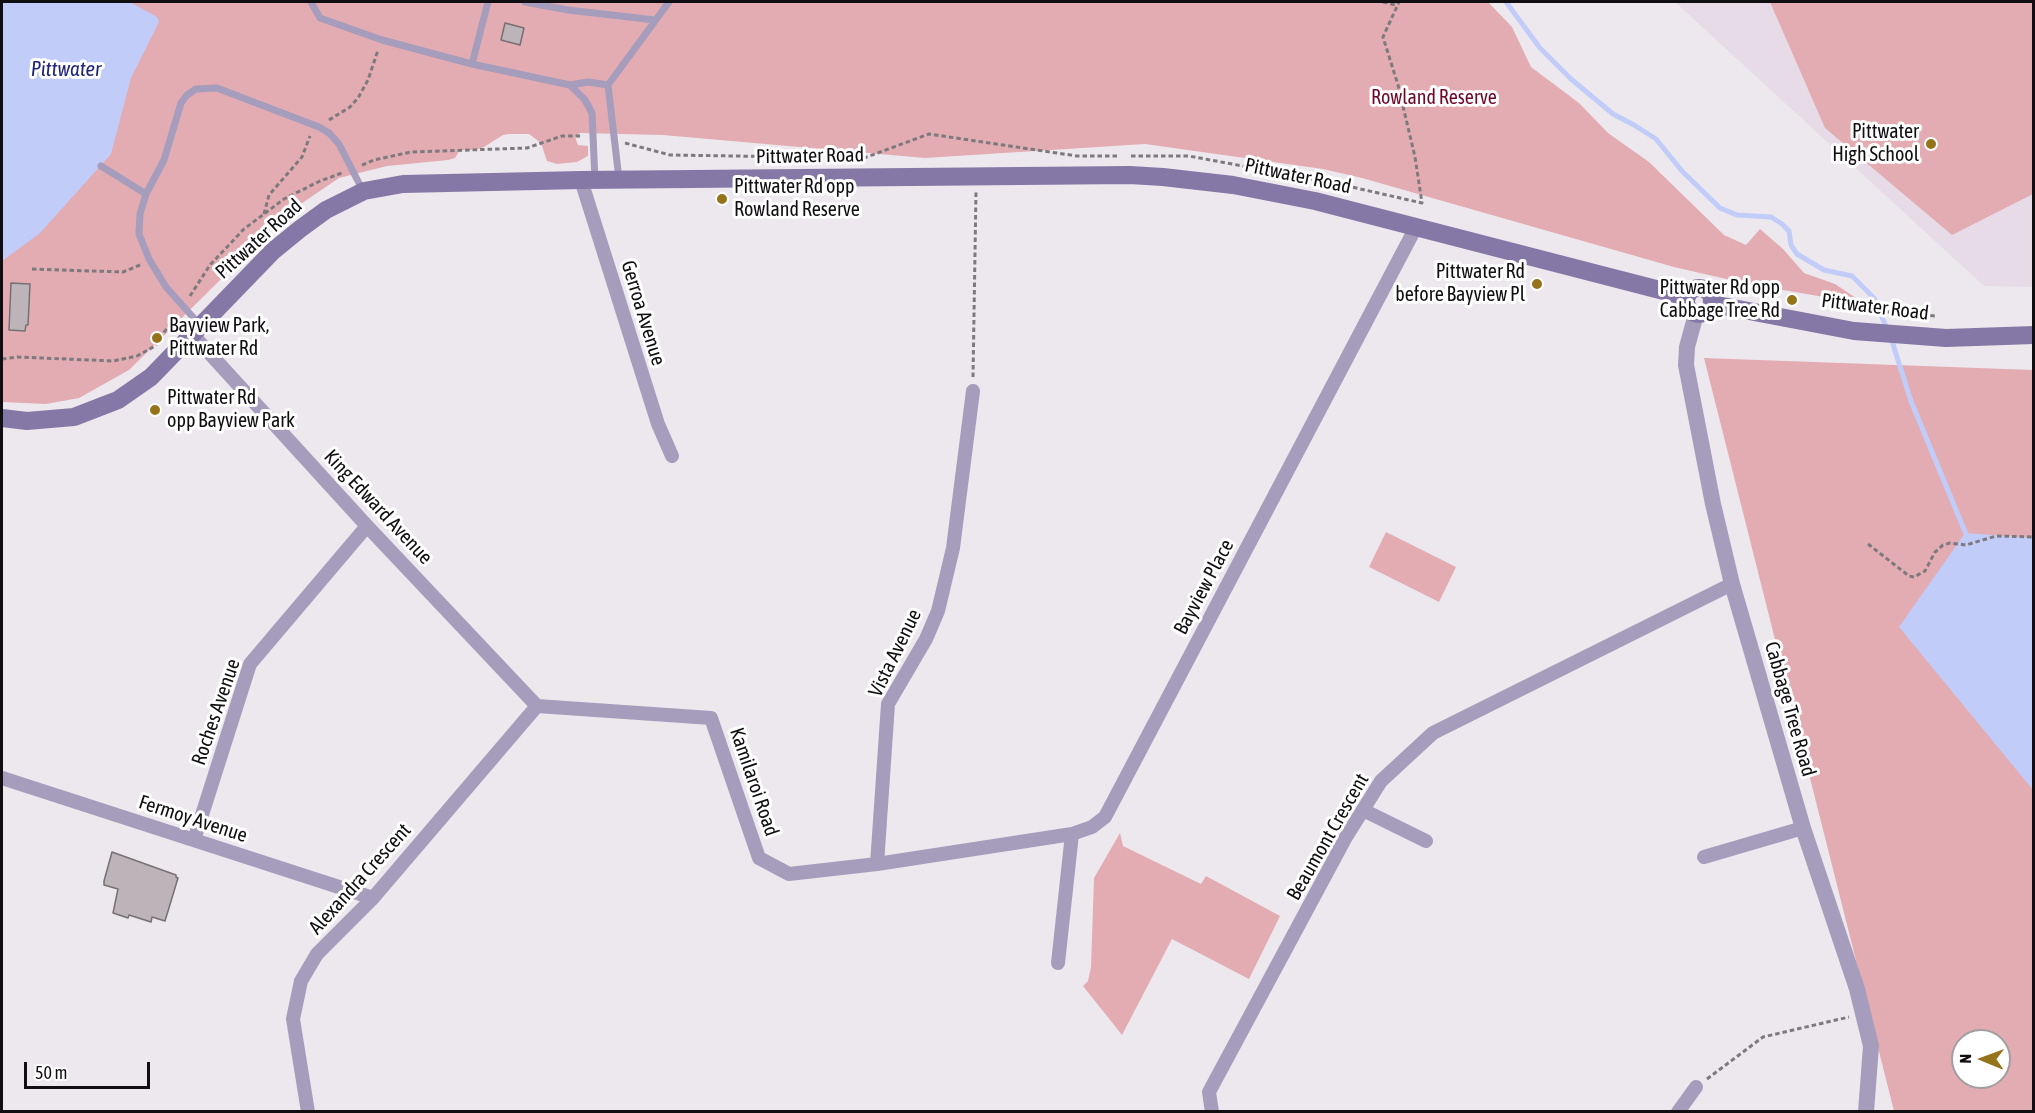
<!DOCTYPE html>
<style>
body{margin:0}
#map{position:relative;width:2035px;height:1113px;overflow:hidden;background:#ede8ee;font-family:"Asap Condensed",sans-serif}
canvas{display:block}
.frame{position:absolute;inset:0;border:3px solid #100e10;pointer-events:none}
.north{position:absolute;left:1951px;top:1029px;width:60px;height:60px;box-sizing:border-box;background:#fff;border:2px solid #9f9f9f;border-radius:50%;rotate:271deg;font-size:16px;font-weight:700;line-height:24px;text-align:center;color:#100e10}
.north::after{content:'';display:block;margin:auto;width:21px;height:27px;background:#95731b;clip-path:polygon(50% 0,100% 100%,50% 72%,0 100%)}
.scale{position:absolute;left:24px;top:1062px;width:126px;height:27px;box-sizing:border-box;border:3px solid #100e10;border-top:0;padding-left:8px;font-size:18px;line-height:21px;white-space:nowrap;color:#100e10;-webkit-text-stroke:4px #fff;paint-order:stroke}
</style>
<div id="map">
<canvas width="2035" height="1113"></canvas>
<div class="frame"></div>
<div class="north">N</div>
<div class="scale">50 m</div>
</div>
<script>
const context = document.querySelector('canvas').getContext('2d');
context.lineJoin = 'round';
function fillPath(path, color) { context.fillStyle = color; context.fill(path, 'evenodd'); }
const poly = rows => new Path2D(rows.map(r => 'M' + r).join(''));
function stroke(path, color, width, dash) { context.strokeStyle = color; context.lineWidth = width; context.lineCap = dash ? 'butt' : 'round'; context.setLineDash(dash || []); context.stroke(path); }
function label(font, color, halo, rows, align = 'center') {
  context.font = font + ' "Asap Condensed",sans-serif'; context.lineWidth = 6; context.setLineDash([]); context.textBaseline = 'middle'; context.strokeStyle = halo; context.fillStyle = color; for (const [text, x, y, turn = 0] of rows) {
    context.save(); context.translate(x, y); context.rotate((+turn || 0) * Math.PI / 180); context.textAlign = isNaN(turn) ? turn : align; if (halo) context.strokeText(text, 0, 0); context.fillText(text, 0, 0); context.restore();
  }
}
fillPath(poly([
 [1675,2,2033,2,2033,287,1984,286]
]), '#e6dbe7');
fillPath(poly([
 [2,2,1488,2,1512,27,1531,67,1579,103,1608,133,1649,162,1724,235,1746,245,1760,229,1783,249,1804,273,1835,284,1865,304,1748,284,1674,267,1362,178,1323,169,1145,144,925,158,663,135,580,133,575,137,578,145,588,146,588,156,577,162,557,164,547,161,541,143,529,134,509,134,503,135,484,147,475,150,460,150,455,158,448,160,387,166,339,178,289,212,129,370,79,398,46,404,2,402],
 [1770,2,2033,2,2033,194,1952,235,1825,128],
 [1704,358,2033,370,2033,1111,1894,1111],
 [1963,1041,1999,1041,1999,1077,1963,1077],
 [1386,532,1456,567,1439,602,1369,567],
 [1120,833,1123,846,1201,884,1206,876,1280,916,1249,979,1172,939,1122,1035,1083,986,1088,981,1091,967,1094,878]
]), '#e2acb2');
fillPath(poly([
 [2,2,130,2,157,17,159,22,131,78,111,154,40,233,2,261],
 [1965,533,2033,538,2033,790,1899,627]
]), '#c1ccf8');
stroke(poly([
 [1506,2,1540,48,1571,79,1613,114,1634,125,1656,139,1682,171,1720,208,1737,215,1771,217,1782,224,1789,231,1791,245,1797,254,1824,270,1852,276,1874,298,1887,329],
 [1891,338,1911,401,1968,539]
]), '#c1ccf8', 5);
const building = poly([
 [505,23,524,28,520,45,501,40,505,23],
 [11,283,30,284,28,325,26,325,25,331,9,330,11,283],
 [112,852,176,875,176,877,178,878,165,921,152,917,151,922,129,915,128,918,113,913,118,889,104,885,104,881,112,852]
]);
fillPath(building, '#bcb4b8');
stroke(building, '#777073', 1.5);
stroke(poly([
 [1383,2,1396,5],
 [329,120,350,107,358,98,368,80,378,50],
 [625,143,670,155,864,158,929,134,1077,156,1118,156],
 [1131,156,1189,156,1334,183,1422,203,1415,157,1398,85,1383,37,1399,2],
 [362,165,374,160,411,152,527,148,562,136,583,136],
 [264,214,269,195,302,157,310,136],
 [32,269,123,272,140,265],
 [190,296,210,265,244,229,284,199,320,181,342,173],
 [1863,310,1936,316],
 [2,359,17,357,113,361,137,356,155,346,175,316],
 [973,377,976,191],
 [1868,544,1909,576,1914,577,1925,571,1935,552,1943,545,1950,543,1966,545,1996,536,2034,537],
 [1707,1079,1763,1037,1849,1017]
]), '#7d7a7e', 3, [4.5, 3]);
stroke(poly([
 [311,2,320,18,382,40,472,64,570,85,588,82,608,85],
 [525,2,568,10,655,20],
 [472,64,488,2],
 [570,85,585,100,592,113,595,180],
 [101,166,146,194],
 [619,179,608,85,669,2],
 [200,325,166,287,149,259,139,234,140,214,146,194,164,160,181,103,187,95,196,89,217,88,319,127,329,133,339,144,363,191]
]), '#a69dbd', 7);
stroke(poly([
 [581,180,658,424,672,456],
 [192,334,367,526,537,706],
 [537,706,711,718,759,858,789,874,877,864,1072,834],
 [2,778,373,898],
 [1363,810,1426,841],
 [194,840,250,664,367,526],
 [1704,857,1803,828],
 [877,864,888,704,926,639,938,611,953,548,973,391],
 [1058,963,1072,834,1092,827,1105,817,1416,227],
 [308,1112,293,1019,301,981,317,954,373,898,537,706],
 [1212,1112,1209,1092,1346,837,1381,781,1433,733,1732,584],
 [1678,1112,1696,1087]
]), '#a69dbd', 14);
stroke(poly([
 [1696,314,1687,347,1686,365,1713,504,1732,584,1803,828,1857,989,1871,1046,1866,1112]
]), '#a69dbd', 16);
stroke(poly([
 '1686 301a13 13 0 1 1 26 0a13 13 0 1 1-26 0Z',
 [1712,304,1854,331,1946,338,2034,335],
 [2,418,27,421,74,417,118,400,151,377,273,251,300,229,326,210,364,191,403,184,581,180,1130,175,1163,177,1233,185,1315,201,1687,297]
]), '#8678a6', 18);
for (const [x, y, r, color] of [
 [1931,144,6,"#95731b"],
 [722,199,6,"#95731b"],
 [1537,284,6,"#95731b"],
 [1792,300,6,"#95731b"],
 [157,338,6,"#95731b"],
 [155,410,6,"#95731b"]
]) { const dot = new Path2D(); dot.arc(x, y, r, 0, 2 * Math.PI); context.fillStyle = color; context.fill(dot); stroke(dot, '#fff', 2); }
label('20px', '#6f0727', '#fff', [
 ["Rowland Reserve",1434,98]
]);
label('20px', '#100e10', '#fff', [
 ["Pittwater",1919,132],
 ["High School",1919,155],
 ["Pittwater Rd opp",734,187,"left"],
 ["Rowland Reserve",734,210,"left"],
 ["Pittwater Rd",1525,272],
 ["before Bayview Pl",1525,295],
 ["Pittwater Rd opp",1780,288],
 ["Cabbage Tree Rd",1780,311],
 ["Bayview Park,",169,326,"left"],
 ["Pittwater Rd",169,349,"left"],
 ["Pittwater Rd",167,398,"left"],
 ["opp Bayview Park",167,421,"left"]
], 'right');
label('20px', '#100e10', '#fff', [
 ["Pittwater Road",810,156,-1],
 ["Pittwater Road",1298,176,12],
 ["Pittwater Road",259,239,-42],
 ["Pittwater Road",1875,307,7],
 ["Gerroa Avenue",643,313,73],
 ["King Edward Avenue",378,507,47],
 ["Bayview Place",1204,587,-62],
 ["Vista Avenue",895,653,-64],
 ["Cabbage Tree Road",1790,709,74],
 ["Roches Avenue",216,712,-71],
 ["Kamilaroi Road",754,782,71],
 ["Fermoy Avenue",193,819,18],
 ["Beaumont Crescent",1328,837,-60],
 ["Alexandra Crescent",360,879,-48]
]);
label('italic 21px', '#212575', '#fff', [
 ["Pittwater",66,69]
]);
</script>
